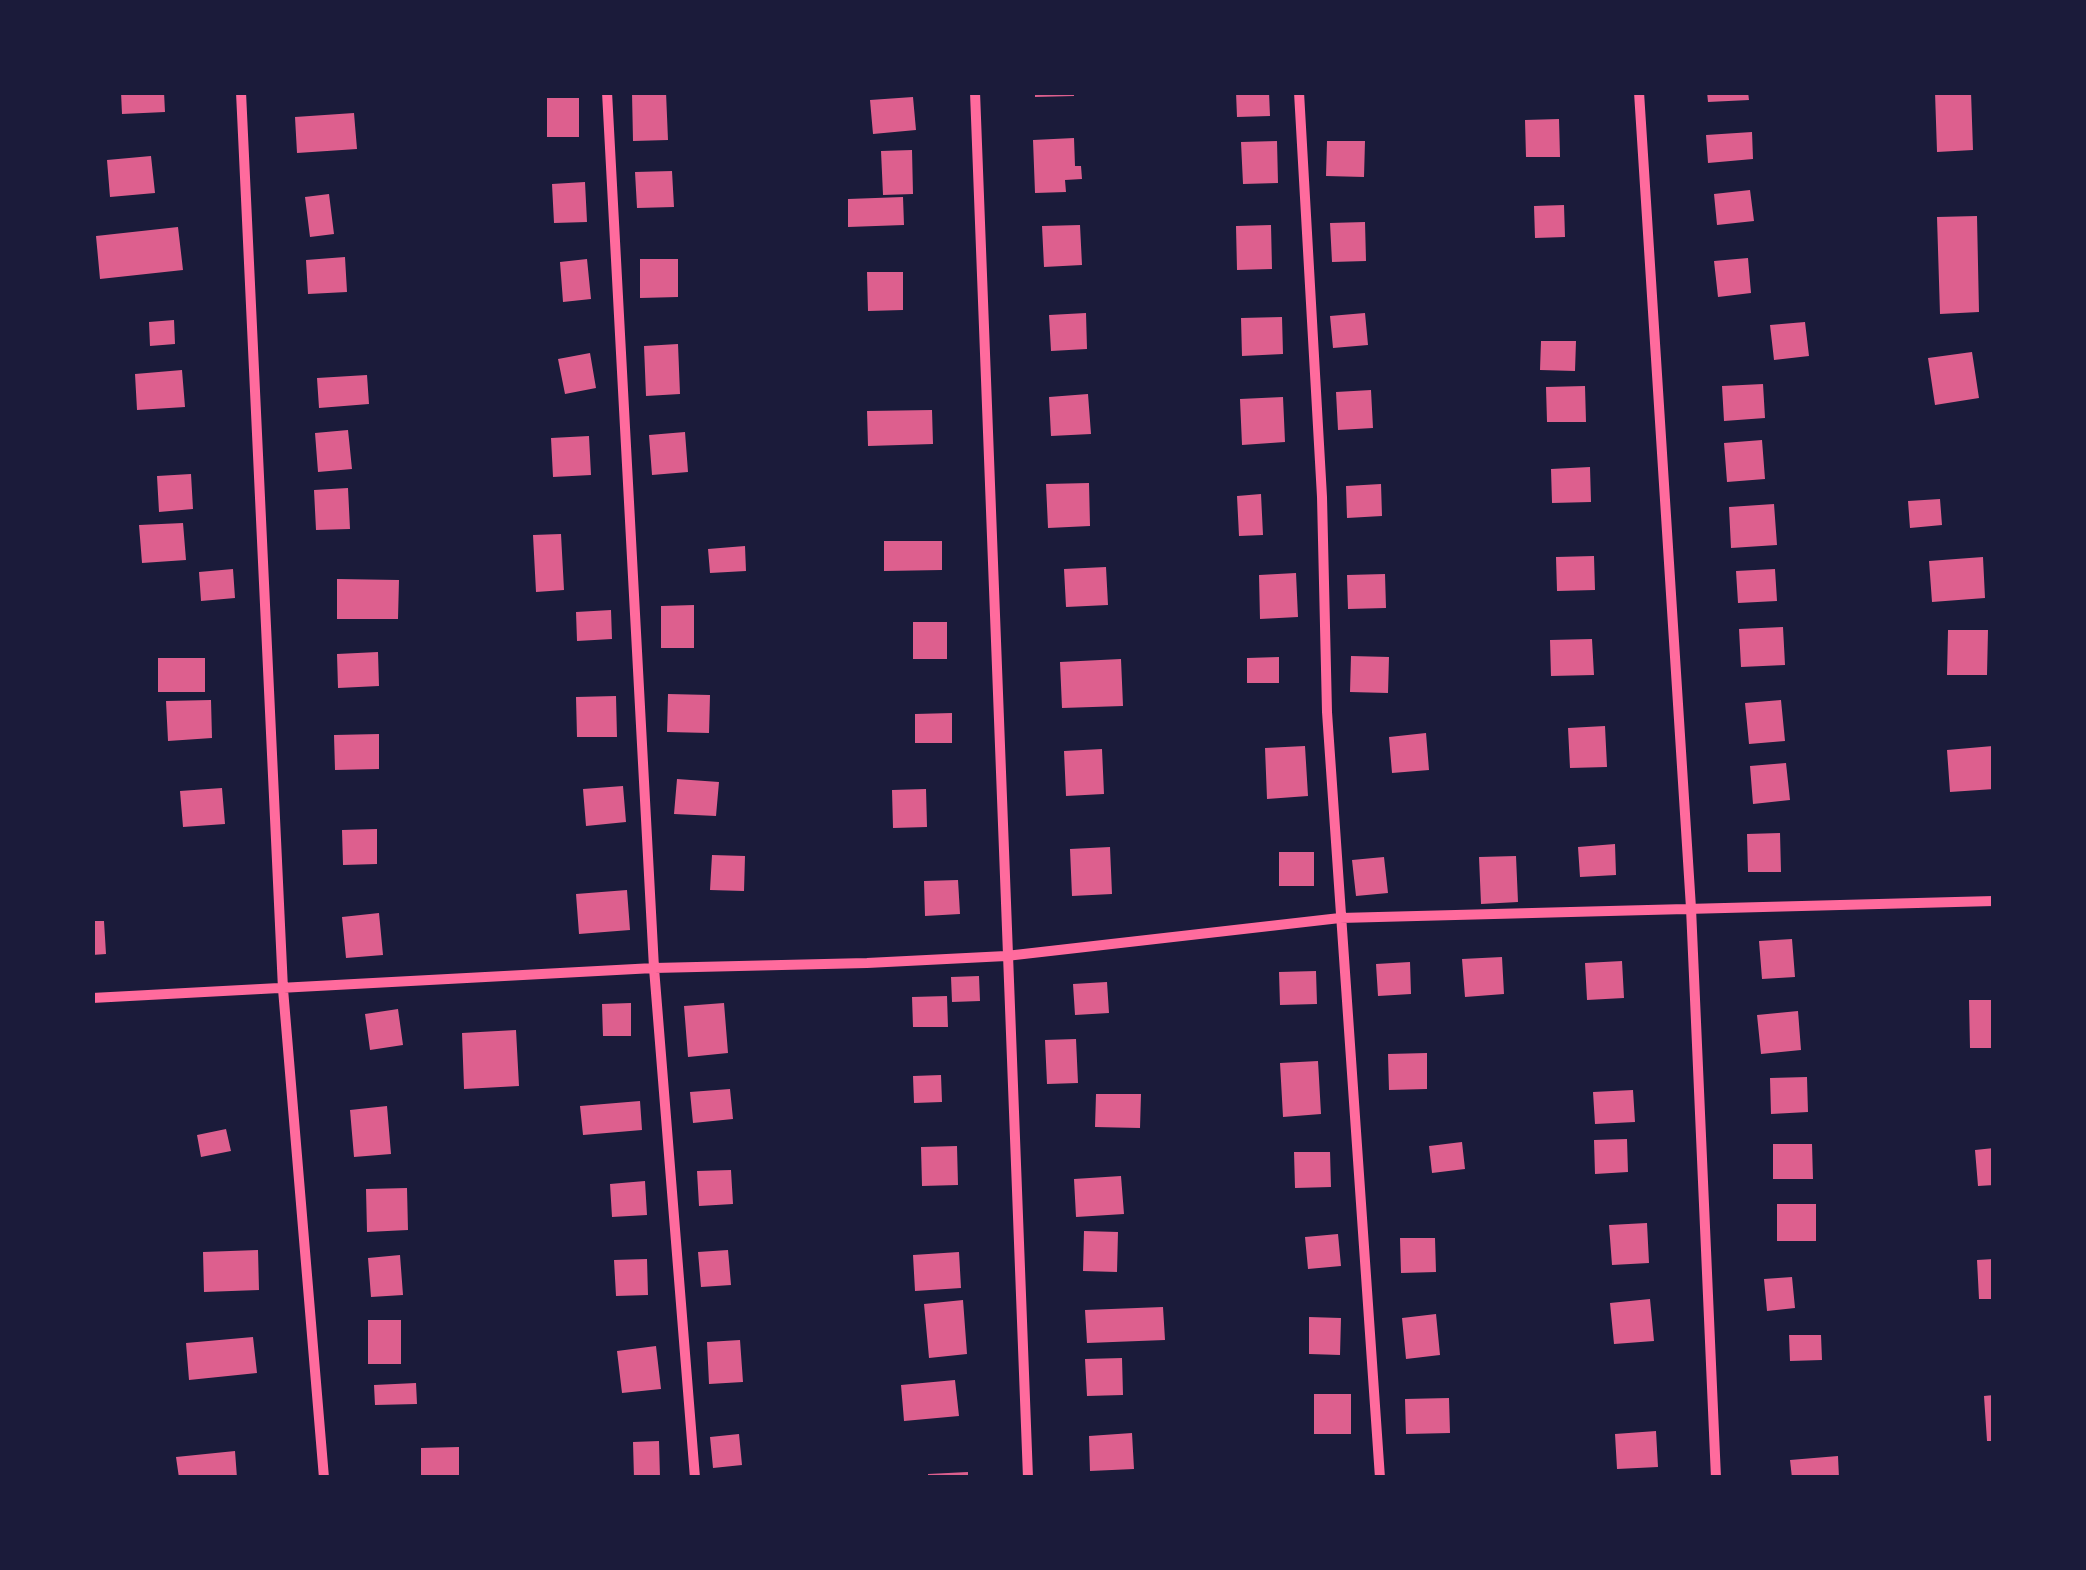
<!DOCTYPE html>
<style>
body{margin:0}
#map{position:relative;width:2086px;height:1570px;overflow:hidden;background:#1b1b3a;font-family:Inter,sans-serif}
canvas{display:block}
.frame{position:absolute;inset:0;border:95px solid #1b1b3a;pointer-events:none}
</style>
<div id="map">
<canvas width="2086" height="1570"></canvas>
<div class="frame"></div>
</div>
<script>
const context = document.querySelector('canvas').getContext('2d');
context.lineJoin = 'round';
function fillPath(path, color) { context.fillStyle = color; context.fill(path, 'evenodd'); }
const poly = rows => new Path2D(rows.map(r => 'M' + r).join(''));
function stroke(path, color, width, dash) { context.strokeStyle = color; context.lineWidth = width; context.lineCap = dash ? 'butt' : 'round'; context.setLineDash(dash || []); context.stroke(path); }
fillPath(poly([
 [121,92,164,92,165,112,122,114],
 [666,92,668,140,633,141,632,93],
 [1035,92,1074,92,1074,96,1035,97],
 [1236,92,1269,92,1270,116,1237,117],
 [1707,92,1748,92,1749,100,1708,102],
 [1935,92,1971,92,1973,150,1937,152],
 [913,97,916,130,873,134,870,100],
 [547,98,579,98,579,137,547,137],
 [354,113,357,149,297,153,295,117],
 [1559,119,1560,157,1526,157,1525,120],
 [1752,132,1753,159,1708,163,1706,135],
 [1074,138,1075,166,1081,166,1082,179,1065,180,1066,192,1035,193,1033,140],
 [1277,141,1278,183,1243,184,1241,142],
 [1327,141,1365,141,1364,177,1326,176],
 [912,150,913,194,883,195,881,151],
 [151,156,155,193,110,197,107,160],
 [672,171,674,207,637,208,635,172],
 [585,182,587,222,554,223,552,184],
 [1750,190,1754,221,1717,225,1714,194],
 [329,194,334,234,310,237,305,197],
 [903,197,904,225,848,227,848,199],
 [1564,205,1565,237,1535,238,1534,206],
 [1977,216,1979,312,1940,314,1937,217],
 [1365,222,1366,261,1332,262,1330,223],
 [1080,225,1082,265,1044,267,1042,226],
 [1271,225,1272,269,1237,270,1236,226],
 [178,227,183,270,100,279,96,236],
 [345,257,347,292,308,294,306,260],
 [1748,258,1751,293,1718,297,1714,261],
 [587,259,591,299,563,302,560,262],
 [640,259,678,259,678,297,640,298],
 [867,272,903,272,903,310,868,311],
 [1086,313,1087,349,1051,351,1049,315],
 [1365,313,1368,345,1333,348,1330,316],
 [1282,317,1283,354,1242,356,1241,318],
 [174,320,175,344,150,346,149,322],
 [1805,322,1809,356,1774,360,1770,325],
 [1541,341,1576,341,1575,371,1540,370],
 [678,344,680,394,646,396,644,346],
 [1972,352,1979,398,1935,405,1928,358],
 [590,353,596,388,565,394,558,359],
 [182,370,185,407,137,410,135,374],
 [367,375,369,404,319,408,317,378],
 [1763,384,1765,418,1724,421,1722,386],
 [1585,386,1586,422,1547,422,1546,387],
 [1371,390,1373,428,1338,430,1336,392],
 [1088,394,1091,434,1051,436,1049,397],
 [1283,397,1285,442,1242,445,1240,399],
 [932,410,933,444,868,446,867,411],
 [348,430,352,469,318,472,315,433],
 [685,432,688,472,652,475,649,435],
 [589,436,591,475,553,477,551,438],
 [1762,440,1765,479,1727,482,1724,443],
 [1590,467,1591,502,1552,503,1551,469],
 [191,474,193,509,159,512,157,476],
 [1089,483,1090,526,1048,528,1046,484],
 [1381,484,1382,516,1347,518,1346,486],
 [348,488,350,529,316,530,314,490],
 [1261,494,1263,535,1239,536,1237,496],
 [1940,499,1942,525,1910,528,1908,501],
 [1774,504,1777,545,1731,548,1729,507],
 [183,523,186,560,142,563,139,525],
 [561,534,564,590,536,592,533,535],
 [884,541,942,541,942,570,884,571],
 [745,546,746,571,710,573,708,549],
 [1594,556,1595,590,1557,591,1556,557],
 [1983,557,1985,598,1932,602,1929,561],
 [1106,567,1108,605,1066,607,1064,569],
 [233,569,235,598,201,601,199,572],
 [1775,569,1777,601,1738,603,1736,571],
 [1296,573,1298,617,1260,619,1259,575],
 [1385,574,1386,608,1348,609,1347,575],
 [337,579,399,580,398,619,337,619],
 [694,605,694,648,661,648,661,606],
 [611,610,612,639,577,641,576,612],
 [913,622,947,622,947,659,913,659],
 [1783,627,1785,665,1741,667,1739,629],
 [1948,630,1988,630,1987,675,1947,675],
 [1592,639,1594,675,1551,676,1550,640],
 [378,652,379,686,338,688,337,654],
 [1351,656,1389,657,1388,693,1350,692],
 [1279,657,1279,683,1247,683,1247,658],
 [158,658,205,658,205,692,158,692],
 [1121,659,1123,706,1062,708,1060,662],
 [668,694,710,695,709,733,667,732],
 [616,696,617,737,577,737,576,697],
 [211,700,212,738,168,741,166,701],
 [1781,700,1785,741,1749,744,1745,703],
 [952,713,952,743,915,743,915,714],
 [1605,726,1607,767,1570,768,1568,728],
 [1426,733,1429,770,1392,773,1389,737],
 [379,734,379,769,335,770,334,735],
 [1305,746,1308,796,1267,799,1265,748],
 [1993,746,1994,789,1950,792,1947,750],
 [1102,749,1104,794,1066,796,1064,751],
 [1786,763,1790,800,1753,804,1750,766],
 [677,779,719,782,716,816,674,814],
 [623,786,626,822,586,826,583,789],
 [222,788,225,824,183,827,180,791],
 [926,789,927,827,893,828,892,790],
 [377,829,377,864,343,865,342,830],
 [1780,833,1781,872,1748,872,1747,834],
 [1615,844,1616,875,1580,877,1578,847],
 [1110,847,1112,894,1072,896,1070,849],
 [1279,852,1314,852,1314,886,1279,886],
 [712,855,745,856,744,891,710,890],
 [1516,856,1518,902,1481,904,1479,857],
 [1384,857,1388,893,1356,896,1352,860],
 [958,880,960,914,925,916,924,881],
 [627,890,630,930,579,934,576,894],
 [379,913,383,955,346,958,342,917],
 [92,921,104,921,106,954,92,955],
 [1792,939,1795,977,1762,979,1759,941],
 [1502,957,1504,994,1465,997,1462,959],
 [1622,961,1624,998,1587,1000,1585,963],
 [1410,962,1411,994,1378,996,1376,964],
 [1316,971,1317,1004,1280,1005,1279,972],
 [979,976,980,1001,952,1002,951,977],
 [1107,982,1109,1013,1075,1015,1073,984],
 [947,996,948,1027,913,1027,912,997],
 [1969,1000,1994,1000,1994,1048,1970,1048],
 [631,1003,631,1036,603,1036,602,1004],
 [724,1003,728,1053,688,1057,684,1006],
 [398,1009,403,1045,370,1050,365,1014],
 [1798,1011,1801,1050,1761,1054,1757,1015],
 [516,1030,519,1086,464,1089,462,1033],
 [1076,1039,1078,1083,1047,1084,1045,1040],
 [1427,1053,1427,1089,1389,1090,1388,1054],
 [1318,1061,1321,1114,1283,1117,1280,1063],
 [941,1075,942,1102,914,1103,913,1076],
 [1807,1077,1808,1112,1771,1114,1770,1078],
 [730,1089,733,1119,693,1123,690,1092],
 [1633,1090,1635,1122,1595,1124,1593,1092],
 [1096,1094,1141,1094,1140,1128,1095,1127],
 [640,1101,642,1130,583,1135,580,1106],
 [387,1106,391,1154,354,1157,350,1110],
 [226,1129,231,1151,201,1157,197,1135],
 [1627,1139,1628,1172,1595,1174,1594,1140],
 [1462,1142,1465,1169,1432,1173,1429,1146],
 [1773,1144,1812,1144,1813,1179,1773,1179],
 [957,1146,958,1185,922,1186,921,1147],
 [1994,1148,1994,1185,1978,1186,1975,1150],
 [1294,1152,1330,1152,1331,1187,1295,1188],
 [731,1170,733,1204,699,1206,697,1171],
 [1121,1176,1124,1214,1076,1217,1074,1179],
 [645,1181,647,1215,612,1217,610,1184],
 [407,1188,408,1230,367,1232,366,1189],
 [1777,1204,1816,1204,1816,1241,1777,1241],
 [1647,1223,1649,1263,1612,1265,1609,1225],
 [1084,1231,1118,1232,1117,1272,1083,1271],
 [1338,1234,1341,1266,1308,1269,1305,1237],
 [1400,1238,1435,1238,1436,1272,1401,1273],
 [258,1250,259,1290,204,1292,203,1252],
 [728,1250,731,1285,701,1287,698,1252],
 [959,1252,961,1288,915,1291,913,1255],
 [400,1255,403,1295,371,1297,368,1258],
 [647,1259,648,1295,616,1296,614,1260],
 [1994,1259,1994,1299,1979,1299,1977,1260],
 [1792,1277,1795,1308,1767,1311,1764,1279],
 [1650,1299,1654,1341,1614,1344,1610,1303],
 [963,1300,967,1354,929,1358,924,1304],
 [1163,1307,1165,1340,1087,1343,1085,1310],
 [1436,1314,1440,1355,1406,1359,1402,1318],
 [1309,1317,1341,1318,1340,1355,1309,1354],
 [368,1320,401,1320,401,1364,368,1364],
 [1789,1335,1821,1335,1822,1360,1790,1361],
 [253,1337,257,1373,189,1380,186,1343],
 [740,1340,743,1382,709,1384,707,1342],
 [656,1346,661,1389,622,1393,617,1351],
 [1122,1358,1123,1395,1087,1396,1085,1359],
 [955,1380,959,1416,904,1421,901,1385],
 [416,1383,417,1404,375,1405,374,1385],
 [1314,1394,1351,1394,1351,1434,1314,1434],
 [1994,1395,1994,1441,1987,1441,1984,1396],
 [1449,1398,1450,1433,1406,1434,1405,1399],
 [1656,1431,1658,1467,1617,1469,1615,1434],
 [1132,1433,1134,1469,1090,1471,1089,1436],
 [739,1434,742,1465,713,1468,710,1437],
 [659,1441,660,1478,634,1478,633,1442],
 [459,1447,459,1476,421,1477,421,1448],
 [235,1451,237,1478,179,1478,176,1457],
 [1838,1456,1839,1478,1792,1478,1790,1460],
 [968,1472,968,1478,928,1478,928,1474]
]), '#dd5f8e');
stroke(poly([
 [241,92,283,989,324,1478],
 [607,92,654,968,695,1478],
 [975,92,1028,1478],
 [1299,92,1322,497,1327,712,1380,1478],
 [1639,92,1691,908,1716,1478],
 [92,998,654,968,867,963,1006,956,1340,918,1994,901]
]), '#ff6b9d', 10);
</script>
